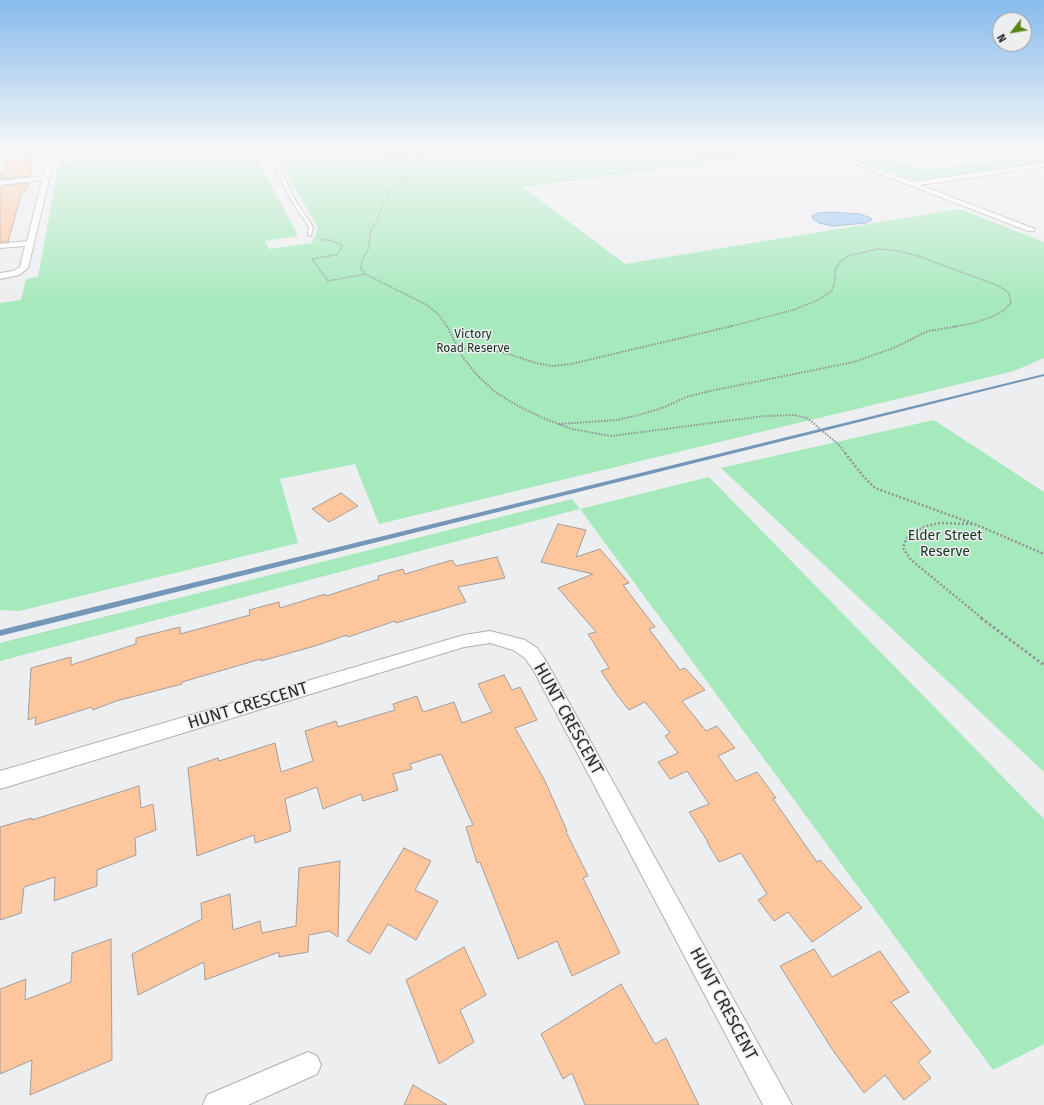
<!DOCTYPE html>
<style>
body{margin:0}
#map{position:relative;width:1044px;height:1105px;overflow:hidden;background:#edeef0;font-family:"Fira Sans",sans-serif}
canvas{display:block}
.north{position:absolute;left:992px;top:12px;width:40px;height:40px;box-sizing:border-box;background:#edeef0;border:1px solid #9fa0a1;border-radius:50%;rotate:239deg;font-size:11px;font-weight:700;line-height:16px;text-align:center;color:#292a2a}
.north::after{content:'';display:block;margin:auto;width:14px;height:18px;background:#578515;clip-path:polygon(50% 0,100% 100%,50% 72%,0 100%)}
</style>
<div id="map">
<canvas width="1044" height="1105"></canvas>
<div class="north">N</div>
</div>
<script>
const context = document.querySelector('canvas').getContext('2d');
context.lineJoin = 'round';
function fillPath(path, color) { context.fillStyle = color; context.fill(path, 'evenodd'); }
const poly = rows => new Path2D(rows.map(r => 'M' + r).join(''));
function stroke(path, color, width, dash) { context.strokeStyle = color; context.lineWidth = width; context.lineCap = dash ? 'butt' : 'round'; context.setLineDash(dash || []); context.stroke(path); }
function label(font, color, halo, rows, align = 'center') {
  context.font = font + ' "Fira Sans",sans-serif'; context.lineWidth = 3; context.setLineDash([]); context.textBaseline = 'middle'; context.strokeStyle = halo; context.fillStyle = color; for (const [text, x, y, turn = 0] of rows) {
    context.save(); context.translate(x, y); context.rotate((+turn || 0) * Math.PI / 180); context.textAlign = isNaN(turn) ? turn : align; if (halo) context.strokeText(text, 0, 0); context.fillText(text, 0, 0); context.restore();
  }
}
fillPath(poly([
 [170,150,253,150,298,236,265,241,269,249,312,243,318,228,273,150,806,150,523,187,625,264,960,209,1044,242,1044,358,1014,371,379,524,355,464,280,479,298,543,19,611,0,610,0,303,21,300,26,279,38,277,59,162],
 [833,150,881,150,902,158,899,162,923,170,1044,155,1044,164,916,181],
 [934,420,1044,492,1044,772,721,468],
 [709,477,1044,819,1044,1044,993,1070,580,509,0,661,0,643,572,499,580,509]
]), '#a6e9bc');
const water = poly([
 [694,150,754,150,706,156,694,150],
 [888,150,972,150,972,152,944,153,926,157,904,156,888,150],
 [832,212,860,214,871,218,872,220,866,223,833,226,819,223,813,219,812,216,818,213,832,212]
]);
fillPath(water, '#94c6f3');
stroke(water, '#7497b7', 1);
fillPath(poly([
 [1044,374,1044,376,0,636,0,630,1044,374]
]), '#7497b7');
const building = poly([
 [32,151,31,176,0,179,0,174,5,173,5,158,12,157,13,153,32,151],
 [29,183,25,192,22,192,8,242,0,242,0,186,29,183],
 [341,493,358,506,329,522,312,509,341,493],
 [558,524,586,530,576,557,600,549,629,583,623,585,655,627,649,629,680,670,685,668,705,690,682,701,706,731,717,726,735,748,718,756,736,781,757,772,776,798,773,799,817,862,820,860,862,908,812,942,788,912,774,921,758,900,767,894,741,853,719,862,707,842,708,842,689,812,709,804,687,771,670,779,658,762,678,753,665,736,670,733,645,702,629,710,617,695,601,671,609,668,588,634,596,632,558,588,593,574,541,562,558,524],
 [497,557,505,578,458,587,466,602,396,623,395,621,348,637,347,635,315,646,261,661,261,659,182,682,182,684,116,701,93,710,92,707,35,725,36,717,28,720,31,668,71,657,71,665,136,644,136,638,180,627,180,634,250,615,249,610,279,602,280,608,325,594,326,596,379,579,378,576,403,569,405,574,452,560,456,566,497,557],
 [504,675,512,690,520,687,537,720,515,728,545,781,567,831,566,832,588,876,583,878,620,953,572,976,557,941,518,959,480,862,477,863,466,827,473,825,441,754,410,764,412,769,393,774,398,790,363,801,361,794,323,809,317,787,285,799,291,831,255,843,254,835,197,856,188,768,218,758,219,761,275,743,281,772,313,761,305,731,336,721,338,727,395,710,393,704,417,696,423,712,454,702,462,723,492,712,478,684,504,675],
 [139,786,141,808,153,804,156,830,135,838,136,855,97,870,97,886,54,901,55,877,24,887,21,913,0,920,0,827,32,818,32,820,139,786],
 [404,848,431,861,415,890,438,901,416,940,388,924,370,954,347,941,404,848],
 [340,861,338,937,329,931,309,935,308,952,279,957,279,952,205,980,204,962,138,995,132,954,202,919,201,903,230,894,233,930,260,921,262,933,296,926,299,868,340,861],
 [111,939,112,1060,30,1095,32,1060,0,1074,0,989,26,979,25,1000,71,982,72,953,111,939],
 [464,947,486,995,460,1010,474,1042,439,1064,406,980,464,947],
 [814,949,832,977,880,951,909,992,891,1002,931,1052,918,1062,931,1078,904,1100,885,1075,864,1093,832,1049,780,966,814,949],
 [621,984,655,1044,666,1038,699,1105,585,1105,572,1073,563,1079,541,1034,621,984],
 [413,1085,447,1105,404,1105,413,1085]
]);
fillPath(building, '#fdc69d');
stroke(building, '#a09e9d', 1);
const service = poly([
 [267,150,278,165,295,200,313,227,311,236,308,235,309,227,291,200,274,165,264,150,267,150]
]);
const minor = poly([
 [50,150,56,150,28,268,19,275,0,279,0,273,13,271,20,267,25,246,0,248,0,244,27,241,42,180,0,185,0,181,43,176,50,150],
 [819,150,828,150,913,182,1044,163,1044,167,920,185,1035,229,1034,231,1028,231,819,150],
 [490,631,525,640,537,648,546,661,792,1105,763,1105,534,671,525,658,513,650,490,643,464,647,0,789,0,771,464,635,490,631],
 [308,1052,317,1056,321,1065,317,1074,248,1105,203,1105,207,1095,308,1052]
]);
stroke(service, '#afb0b2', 2);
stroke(minor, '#afb0b2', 2);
stroke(poly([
 [336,150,349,153,386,155,404,160,406,163,402,166,406,179,390,190,373,228],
 [382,154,404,150],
 [406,162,415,160,435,150]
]), '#949596', 1, [1, 1]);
stroke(poly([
 [373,227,370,233,369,247,362,261,361,269,367,275,427,305,439,315,447,327],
 [320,240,330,240,342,245,341,250,336,255,312,259,328,281,366,274],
 [728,327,793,310,818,300,832,291,835,280,835,270,841,261,848,256,878,249,899,251,918,256,999,286,1009,293,1011,303,1004,310,992,317,974,323,953,327]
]), '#949596', 1.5, [1, 1]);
stroke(poly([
 [447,326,462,356,476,374,495,392,518,406,543,418,572,429,611,436,765,416,794,415,807,418,838,444,846,454],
 [458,348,502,352,536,363,552,366,571,364,732,326],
 [559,424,617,420,639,415,665,407,686,397,710,391,854,362,896,347,928,331,959,326]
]), '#949596', 2, [1.5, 1.5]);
stroke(poly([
 [845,453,864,477,875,488,977,525,1044,554],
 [972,524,940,523,927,526,915,531,906,539,903,548,911,560,983,619]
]), '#949596', 2.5, [2, 2]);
stroke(poly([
 [981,618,1044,665]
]), '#949596', 3, [2.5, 2.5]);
fillPath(service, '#fff');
fillPath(minor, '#fff');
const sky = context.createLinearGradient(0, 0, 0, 305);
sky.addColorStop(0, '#86bbec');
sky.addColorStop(0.49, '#f7f7f8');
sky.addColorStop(1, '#f7f7f800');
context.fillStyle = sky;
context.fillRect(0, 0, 1044, 305);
label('12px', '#153521', '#edeef0', [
 ["Victory",473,335],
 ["Road Reserve",473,349]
]);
label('14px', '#153521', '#edeef0', [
 ["Elder Street",945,536],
 ["Reserve",945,552]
]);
label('17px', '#292a2a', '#edeef0', [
 ["HUNT CRESCENT",248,706,-17],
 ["HUNT CRESCENT",568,719,61],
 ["HUNT CRESCENT",723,1004,62]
]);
</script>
